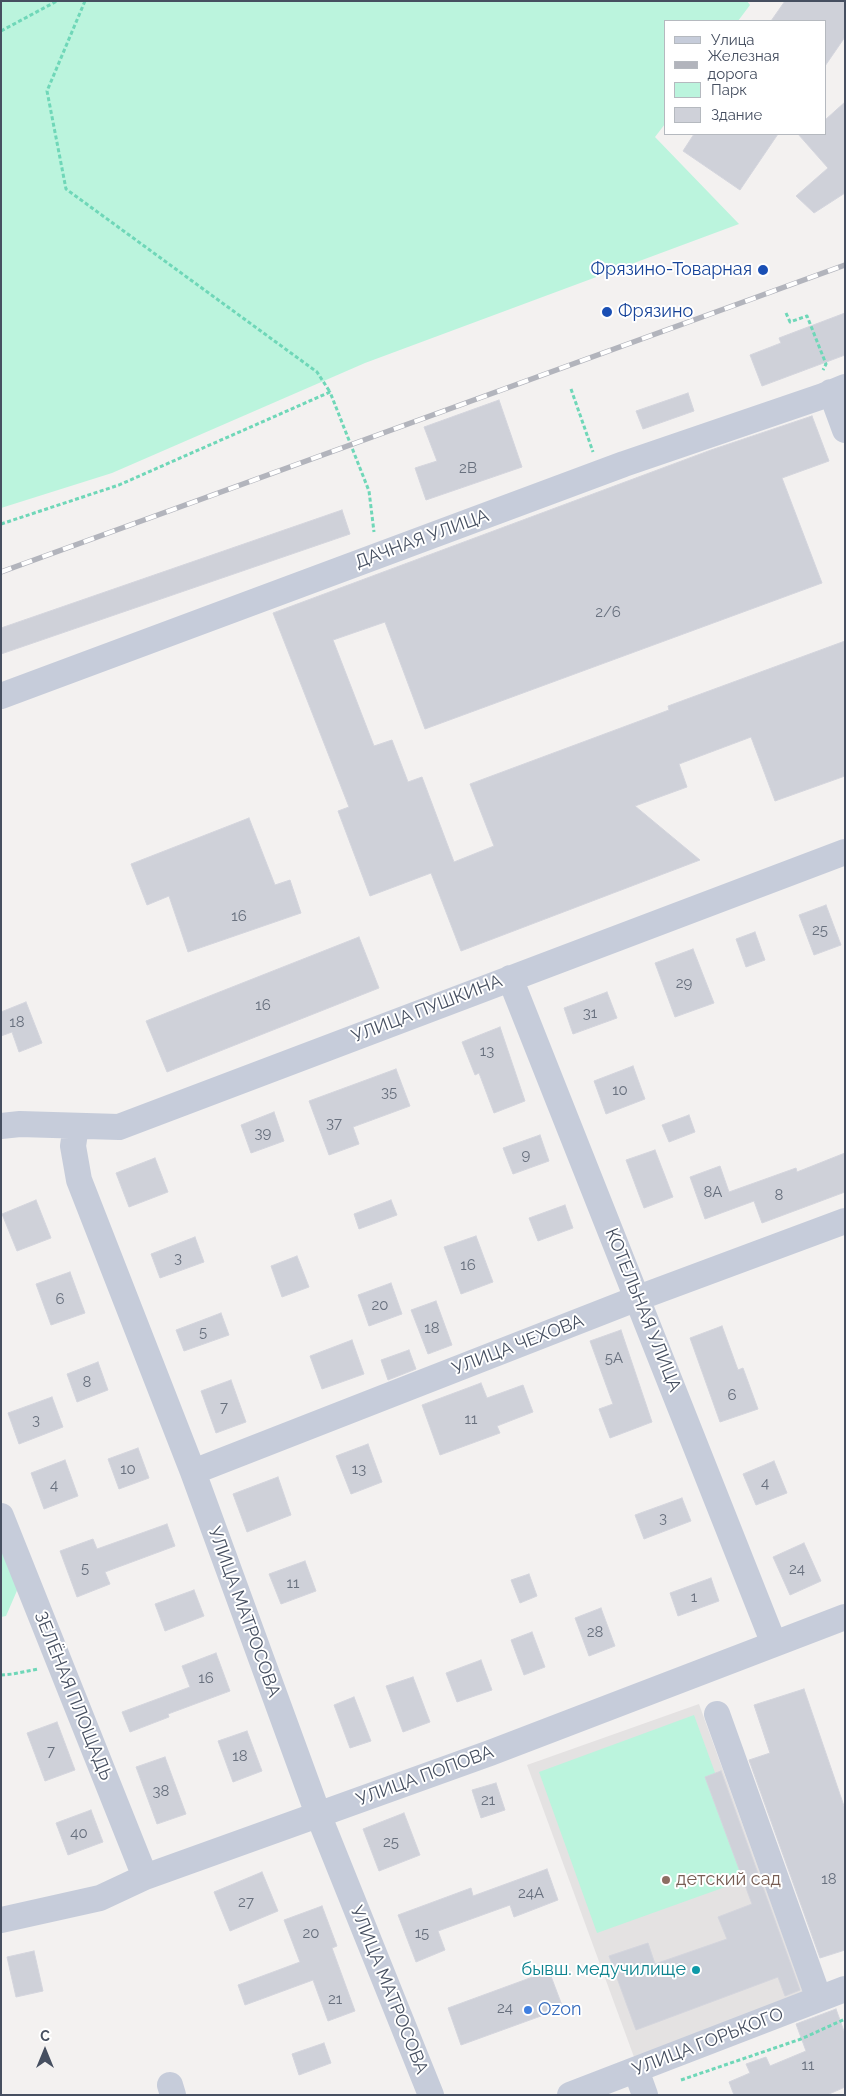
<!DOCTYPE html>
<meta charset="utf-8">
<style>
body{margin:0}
#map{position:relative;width:846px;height:2096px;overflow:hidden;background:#f3f1f0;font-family:Raleway,sans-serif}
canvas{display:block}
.frame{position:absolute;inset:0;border:2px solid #464f60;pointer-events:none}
.legend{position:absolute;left:664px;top:20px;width:162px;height:115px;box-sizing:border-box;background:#fff;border:1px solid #b5b9bf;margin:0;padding:6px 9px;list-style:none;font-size:15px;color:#464f60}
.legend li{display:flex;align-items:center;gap:10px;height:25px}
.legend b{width:25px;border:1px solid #b5b9bf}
.north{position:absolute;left:20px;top:2026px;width:50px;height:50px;-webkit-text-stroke:4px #fff;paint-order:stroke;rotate:0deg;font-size:14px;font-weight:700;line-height:20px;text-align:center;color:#464f60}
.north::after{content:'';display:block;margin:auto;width:18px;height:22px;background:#464f60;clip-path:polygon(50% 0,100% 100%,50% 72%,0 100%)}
</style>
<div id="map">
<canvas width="846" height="2096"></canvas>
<div class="frame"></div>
<ul class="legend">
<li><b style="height:6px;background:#c6ccda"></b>Улица</li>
<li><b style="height:6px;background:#b2b4bc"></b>Железная дорога</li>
<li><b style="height:14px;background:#bbf4dd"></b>Парк</li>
<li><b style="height:14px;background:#cfd1d9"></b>Здание</li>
</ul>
<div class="north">С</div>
</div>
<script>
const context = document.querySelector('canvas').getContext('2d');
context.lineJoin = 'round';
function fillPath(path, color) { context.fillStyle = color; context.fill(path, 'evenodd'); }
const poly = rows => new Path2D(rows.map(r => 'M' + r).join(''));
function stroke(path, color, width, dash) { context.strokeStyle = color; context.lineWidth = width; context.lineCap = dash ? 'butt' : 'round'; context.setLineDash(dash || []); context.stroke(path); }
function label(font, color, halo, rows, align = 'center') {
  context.font = font + ' Raleway,sans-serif'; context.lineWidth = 4; context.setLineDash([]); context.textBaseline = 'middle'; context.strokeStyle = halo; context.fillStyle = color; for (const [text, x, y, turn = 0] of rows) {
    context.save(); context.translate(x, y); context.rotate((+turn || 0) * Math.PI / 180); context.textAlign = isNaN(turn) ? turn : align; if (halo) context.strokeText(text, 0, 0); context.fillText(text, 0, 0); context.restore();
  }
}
fillPath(poly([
 [699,1704,804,1994,634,2057,527,1765]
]), '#e4e2e2');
fillPath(poly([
 [1,1,747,1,750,5,738,21,665,21,665,124,655,137,739,224,365,363,112,473,1,508],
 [1,1542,19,1586,6,1616,1,1617],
 [694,1715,753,1877,597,1933,539,1772]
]), '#bbf4dd');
const building = poly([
 [785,1,845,1,845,37,825,66,825,21,771,21,785,1],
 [845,102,845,193,814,213,796,196,828,168,798,134,825,134,825,120,845,102],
 [694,134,778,134,740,190,683,151,694,134],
 [845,313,845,355,762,386,750,355,781,343,779,338,845,313],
 [688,393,694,411,643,429,636,411,688,393],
 [499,400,522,467,426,500,415,468,437,461,424,427,499,400],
 [812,416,829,461,782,478,822,583,425,729,385,622,333,640,374,746,392,740,408,782,422,777,454,862,494,846,470,784,669,710,668,706,845,641,845,776,775,801,751,737,679,764,687,787,635,806,700,860,461,951,431,873,370,896,338,811,349,807,273,613,711,450,812,416],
 [342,510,350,534,1,654,1,628,342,510],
 [249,818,275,885,290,880,301,913,188,952,169,896,147,905,131,864,249,818],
 [826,905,841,945,814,955,799,915,826,905],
 [755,932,765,960,746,967,736,939,755,932],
 [359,937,379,988,167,1072,146,1021,359,937],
 [693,949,714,1003,675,1017,655,963,693,949],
 [607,992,617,1018,573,1034,564,1008,607,992],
 [26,1002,42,1043,19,1052,12,1032,1,1036,1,1012,26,1002],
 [500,1027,525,1101,494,1113,479,1073,475,1075,462,1042,500,1027],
 [633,1066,645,1099,606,1114,594,1081,633,1066],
 [396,1069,410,1106,353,1127,359,1144,329,1155,309,1101,396,1069],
 [274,1112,284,1141,251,1153,241,1125,274,1112],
 [689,1115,695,1132,669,1142,662,1125,689,1115],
 [540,1135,549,1161,513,1174,503,1148,540,1135],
 [655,1150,673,1197,644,1208,626,1160,655,1150],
 [845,1153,845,1192,762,1223,754,1201,705,1219,690,1177,720,1166,729,1192,796,1168,797,1172,845,1153],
 [155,1158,168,1192,129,1207,116,1173,155,1158],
 [36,1200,51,1238,17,1251,2,1214,36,1200],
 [391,1200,397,1215,359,1229,354,1214,391,1200],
 [565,1205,573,1228,538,1241,529,1218,565,1205],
 [476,1236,493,1282,461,1294,444,1247,476,1236],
 [195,1237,204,1262,160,1278,151,1254,195,1237],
 [297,1256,309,1287,282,1297,271,1266,297,1256],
 [70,1272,85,1313,51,1325,36,1284,70,1272],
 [391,1283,402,1314,369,1326,358,1295,391,1283],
 [436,1301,452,1345,428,1354,411,1310,436,1301],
 [221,1313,229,1335,184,1351,176,1330,221,1313],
 [722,1326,738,1370,743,1368,758,1409,720,1422,690,1338,722,1326],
 [621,1330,652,1422,610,1438,599,1409,613,1404,590,1341,621,1330],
 [352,1340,364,1374,322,1389,310,1356,352,1340],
 [409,1350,416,1369,388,1380,381,1360,409,1350],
 [98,1362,108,1390,77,1402,67,1374,98,1362],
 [231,1380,246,1422,216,1433,201,1391,231,1380],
 [481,1383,487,1398,523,1385,533,1412,497,1426,500,1433,440,1455,422,1405,481,1383],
 [52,1397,63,1427,19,1444,8,1413,52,1397],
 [368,1444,382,1482,351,1494,336,1456,368,1444],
 [138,1448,149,1478,119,1489,108,1459,138,1448],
 [65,1460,78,1496,44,1509,31,1473,65,1460],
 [774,1461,787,1493,756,1505,743,1474,774,1461],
 [278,1477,291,1515,247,1532,233,1494,278,1477],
 [682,1498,691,1521,644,1539,635,1515,682,1498],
 [167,1524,175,1546,105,1572,110,1584,77,1597,60,1551,93,1539,97,1549,167,1524],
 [804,1543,821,1581,790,1595,773,1557,804,1543],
 [305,1561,316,1591,281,1604,269,1574,305,1561],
 [529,1574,537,1596,520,1603,511,1580,529,1574],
 [711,1578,719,1601,678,1616,670,1593,711,1578],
 [194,1590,204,1616,165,1631,155,1604,194,1590],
 [601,1608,615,1646,589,1656,575,1618,601,1608],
 [532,1632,545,1667,524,1675,511,1640,532,1632],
 [216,1653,230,1691,168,1714,169,1717,130,1732,122,1712,190,1687,182,1666,216,1653],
 [481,1660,492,1690,457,1702,446,1673,481,1660],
 [413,1677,430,1722,403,1732,386,1686,413,1677],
 [804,1689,845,1809,845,1950,820,1958,749,1760,770,1753,754,1705,804,1689],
 [354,1697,371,1741,350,1748,334,1705,354,1697],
 [57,1722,75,1770,45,1781,27,1733,57,1722],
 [247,1731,262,1771,233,1782,218,1741,247,1731],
 [165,1757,186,1814,157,1824,136,1767,165,1757],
 [721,1771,800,1990,785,1996,778,1977,636,2030,609,1956,648,1943,655,1964,727,1939,718,1917,752,1904,705,1777,721,1771],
 [496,1783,505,1810,481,1818,472,1790,496,1783],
 [91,1810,103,1842,68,1855,56,1823,91,1810],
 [404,1813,420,1855,379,1871,363,1829,404,1813],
 [547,1869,558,1900,514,1917,510,1905,438,1931,445,1950,416,1962,398,1915,471,1888,473,1896,547,1869],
 [262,1872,278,1911,230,1931,214,1892,262,1872],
 [322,1906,337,1946,332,1948,355,2011,328,2021,313,1980,245,2005,238,1985,300,1962,284,1920,322,1906],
 [34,1951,43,1991,16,1997,7,1957,34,1951],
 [549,1971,563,2008,461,2045,448,2008,549,1971],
 [836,2009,845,2034,845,2087,827,2095,734,2095,729,2082,750,2073,746,2064,766,2057,770,2066,806,2051,796,2024,836,2009],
 [324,2043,331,2063,299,2075,292,2054,324,2043]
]);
fillPath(building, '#cfd1d9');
stroke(building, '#d4d5dd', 1);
stroke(poly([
 [85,1,47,91,66,189,317,372,330,392],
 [1,31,57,1],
 [786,313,790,322,807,316,826,364,823,370],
 [571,389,593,452],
 [1,524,119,485,330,392,369,491,374,532],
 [1,1675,13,1674,38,1669],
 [681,2080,801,2039,845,2019]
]), '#6fd7b8', 3, [4, 2.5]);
stroke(poly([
 [831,392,845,430],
 [1,696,624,464,823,396,845,387],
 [510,978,774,1644],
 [1,1126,20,1124,119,1127,845,852],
 [76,1126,73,1146,79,1180,193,1472,318,1814,431,2095],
 [193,1472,638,1298,845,1221],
 [1,1516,145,1877],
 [717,1714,819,1999],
 [1,1920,100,1898,145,1877,490,1753,845,1617],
 [636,2070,645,2095],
 [170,2085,173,2095],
 [570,2095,845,1989]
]), '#c6ccda', 26);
const rail = poly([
 [1,572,845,265]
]);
stroke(rail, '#b2b4bc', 5.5);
stroke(rail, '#fff', 4, [11]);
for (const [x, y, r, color] of [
 [763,270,6,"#1a4fb4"],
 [607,312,6,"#1a4fb4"],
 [666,1880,5,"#8d6e63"],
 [696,1970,5,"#0f9aa8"],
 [528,2010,5,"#3f7fe0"]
]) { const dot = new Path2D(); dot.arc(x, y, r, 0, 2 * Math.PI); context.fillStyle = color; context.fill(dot); stroke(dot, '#fff', 2); }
label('15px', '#68707e', null, [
 ["2В",468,468],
 ["2/6",608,612],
 ["16",239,916],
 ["25",820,930],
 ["29",684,983],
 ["16",263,1005],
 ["31",590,1013],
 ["18",17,1022],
 ["13",487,1051],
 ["10",620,1090],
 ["35",389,1092],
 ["37",334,1123],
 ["39",263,1133],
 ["9",526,1155],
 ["8А",713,1192],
 ["8",779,1195],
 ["3",178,1258],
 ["16",468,1265],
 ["6",60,1299],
 ["20",380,1305],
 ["18",432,1328],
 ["5",203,1332],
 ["5А",614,1358],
 ["8",87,1382],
 ["6",732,1395],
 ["7",224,1407],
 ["11",471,1419],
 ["3",36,1420],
 ["10",128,1469],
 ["13",359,1469],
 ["4",765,1483],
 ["4",54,1485],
 ["3",663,1518],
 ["5",85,1568],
 ["24",797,1569],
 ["11",293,1583],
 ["1",694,1597],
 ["28",595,1632],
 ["16",206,1678],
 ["7",51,1751],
 ["18",240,1756],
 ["38",161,1791],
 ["21",488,1800],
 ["40",79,1833],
 ["25",391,1842],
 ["18",829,1879],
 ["24А",531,1893],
 ["27",246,1902],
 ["20",311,1933],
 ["15",422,1933],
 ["21",335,1999],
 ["24",505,2008],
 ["11",808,2065]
]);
label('18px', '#164399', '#fff', [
 ["Фрязино-Товарная",752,270],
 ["Фрязино",618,312,"left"]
], 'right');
label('18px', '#464f60', '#fff', [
 ["ДАЧНАЯ УЛИЦА",422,539,-20],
 ["УЛИЦА ПУШКИНА",427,1009,-21],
 ["КОТЕЛЬНАЯ УЛИЦА",643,1310,68],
 ["УЛИЦА ЧЕХОВА",518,1345,-21],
 ["УЛИЦА МАТРОСОВА",244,1612,70],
 ["ЗЕЛЁНАЯ ПЛОЩАДЬ",73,1696,68],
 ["УЛИЦА ПОПОВА",425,1776,-20],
 ["УЛИЦА МАТРОСОВА",389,1990,68],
 ["УЛИЦА ГОРЬКОГО",708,2042,-21]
]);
label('18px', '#785e54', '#fff', [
 ["детский сад",676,1880]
], 'left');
label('18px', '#0d838f', '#fff', [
 ["бывш. медучилище",686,1970]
], 'right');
label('18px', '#366cbe', '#fff', [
 ["Ozon",538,2010]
], 'left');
</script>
